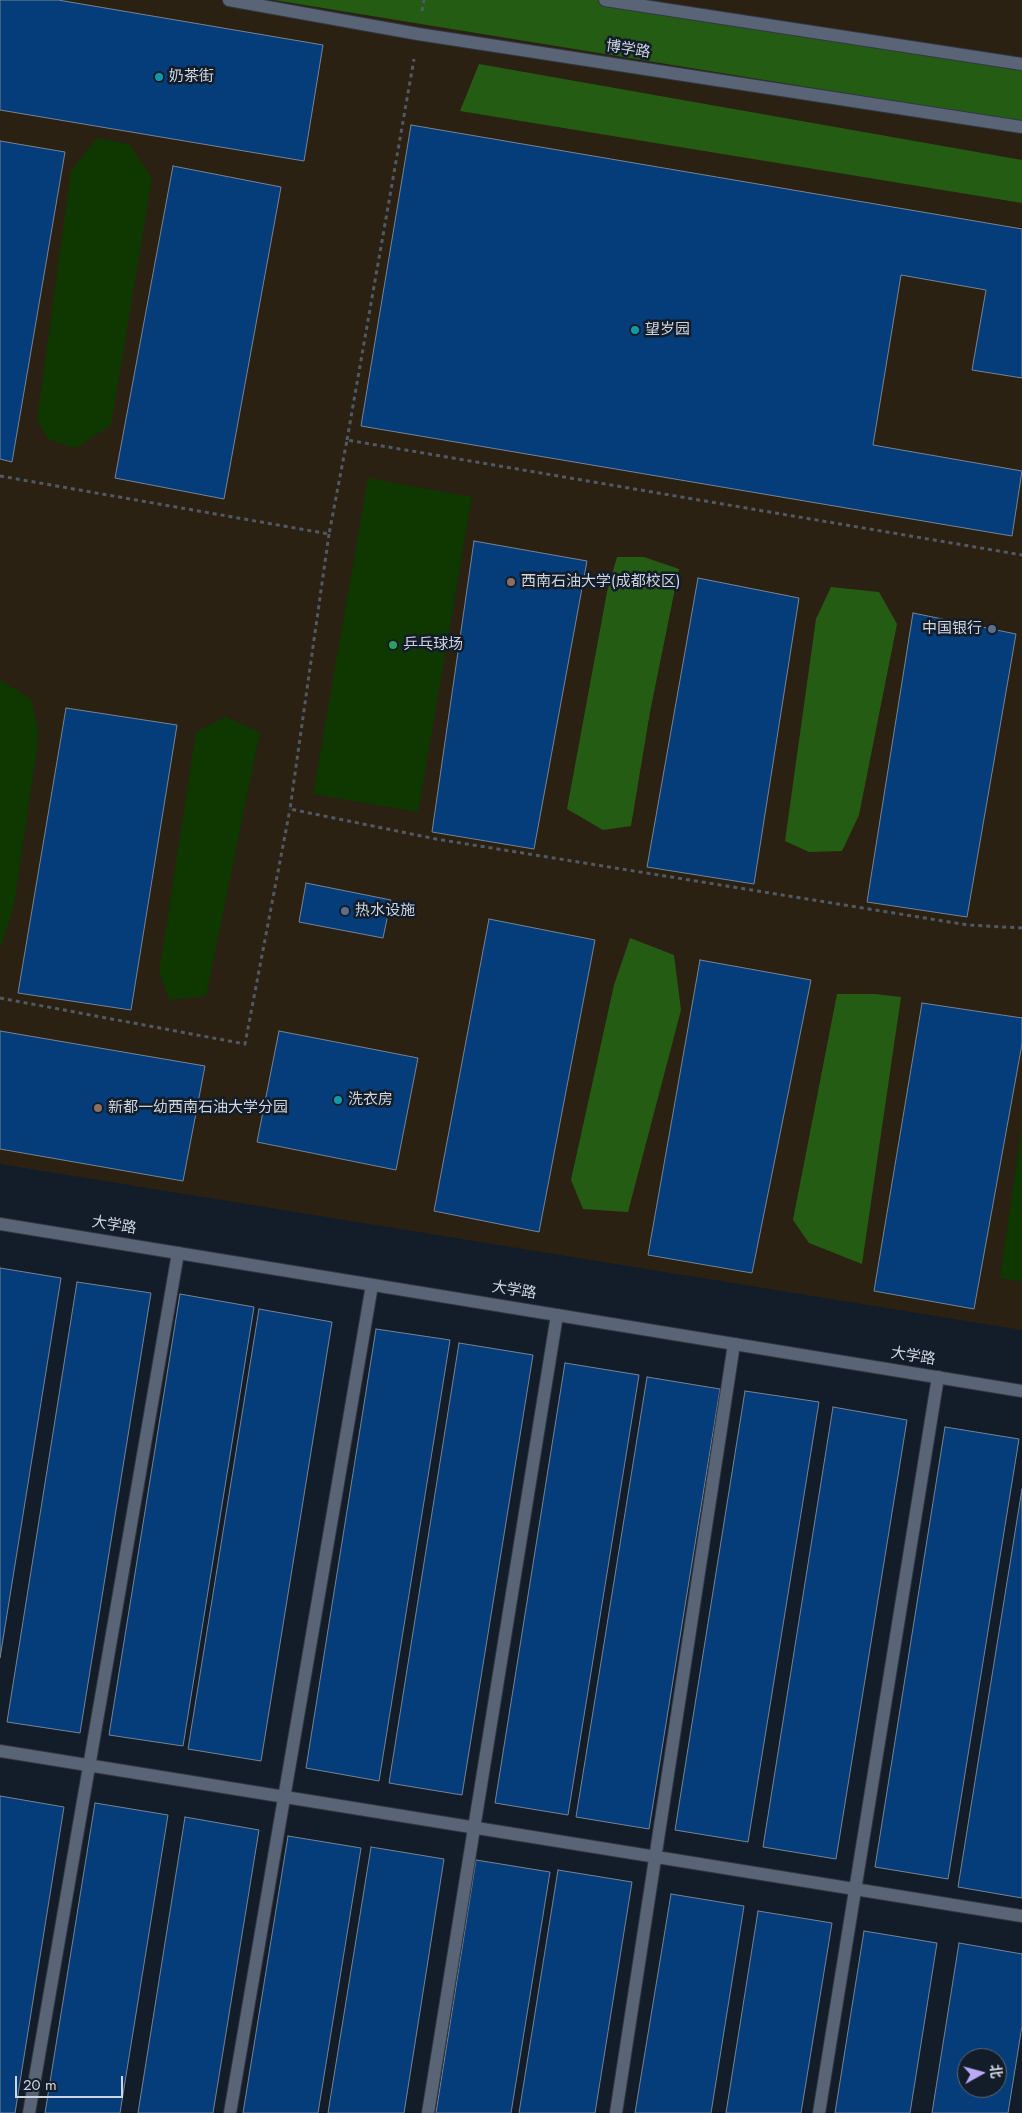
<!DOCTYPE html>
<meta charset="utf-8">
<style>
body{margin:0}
#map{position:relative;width:1022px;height:2113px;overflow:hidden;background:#131d2a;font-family:Jost,"Noto Sans SC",sans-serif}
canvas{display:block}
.north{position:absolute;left:957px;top:2048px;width:50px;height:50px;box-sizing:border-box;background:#131d2a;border:1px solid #5e6772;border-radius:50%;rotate:83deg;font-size:14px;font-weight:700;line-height:20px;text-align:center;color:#ced5df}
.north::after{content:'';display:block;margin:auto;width:18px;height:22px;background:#baaaf6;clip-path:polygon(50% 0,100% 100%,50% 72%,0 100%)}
.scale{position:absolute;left:15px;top:2076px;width:108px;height:22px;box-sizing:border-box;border:2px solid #ced5df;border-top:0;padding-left:6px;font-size:15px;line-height:18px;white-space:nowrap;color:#ced5df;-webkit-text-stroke:4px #131d2a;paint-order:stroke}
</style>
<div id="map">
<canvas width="1022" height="2113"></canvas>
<div class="north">北</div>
<div class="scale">20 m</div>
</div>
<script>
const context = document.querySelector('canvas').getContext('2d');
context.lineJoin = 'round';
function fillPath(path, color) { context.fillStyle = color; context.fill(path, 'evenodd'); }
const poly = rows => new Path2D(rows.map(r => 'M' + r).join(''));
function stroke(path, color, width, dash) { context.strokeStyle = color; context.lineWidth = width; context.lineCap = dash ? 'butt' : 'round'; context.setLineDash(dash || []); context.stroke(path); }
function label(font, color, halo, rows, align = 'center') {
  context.font = font + ' Jost,"Noto Sans SC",sans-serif'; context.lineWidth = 5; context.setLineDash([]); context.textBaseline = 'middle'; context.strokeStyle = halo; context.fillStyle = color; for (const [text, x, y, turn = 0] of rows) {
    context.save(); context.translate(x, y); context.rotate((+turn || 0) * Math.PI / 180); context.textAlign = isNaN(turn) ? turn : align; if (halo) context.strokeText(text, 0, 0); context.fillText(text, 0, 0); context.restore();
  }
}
fillPath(poly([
 [0,0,1022,0,1022,1330,0,1164]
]), '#2b2112');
fillPath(poly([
 [97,138,129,144,152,178,111,425,76,448,49,440,37,420,71,171],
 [368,478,472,497,418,812,313,794],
 [0,680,31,699,39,735,14,905,0,949],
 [225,717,260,732,206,996,170,1000,159,973,196,732],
 [1022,1127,1022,1281,1000,1278]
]), '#0e3800');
fillPath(poly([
 [274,0,600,0,1022,67,1022,122],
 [479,64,1022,160,1022,203,460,111],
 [617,557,644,557,679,569,650,712,631,826,603,830,567,809,607,592],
 [831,587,879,592,897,624,859,815,842,851,809,852,785,841,816,619],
 [630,938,674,955,681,1010,628,1212,583,1209,571,1180,614,985],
 [837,994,875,994,901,997,862,1264,809,1243,793,1220]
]), '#255c13');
const building = poly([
 [0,0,58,0,323,45,304,161,0,110,0,0],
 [411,125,1022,229,1022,378,972,370,986,290,901,275,873,445,1022,471,1012,536,361,426,411,125],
 [0,141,65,152,12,462,0,459,0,141],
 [173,166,281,187,224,499,115,478,173,166],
 [474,541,587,561,534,849,432,832,474,541],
 [698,578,799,598,754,884,647,867,698,578],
 [913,613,1016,634,967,917,867,902,913,613],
 [66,708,177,725,131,1010,18,993,66,708],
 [306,883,391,900,383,938,299,922,306,883],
 [489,919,595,940,539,1232,434,1211,489,919],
 [700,960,811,980,752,1273,648,1255,700,960],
 [922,1003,1022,1018,1022,1044,974,1309,874,1291,922,1003],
 [0,1031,205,1066,183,1181,0,1149,0,1031],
 [279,1031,418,1058,396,1170,257,1142,279,1031],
 [0,1268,61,1278,0,1658,0,1268],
 [77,1282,151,1293,80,1733,7,1722,77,1282],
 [180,1294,254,1307,183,1746,109,1735,180,1294],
 [259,1309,332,1322,261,1761,188,1749,259,1309],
 [376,1329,450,1340,379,1781,306,1768,376,1329],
 [459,1343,533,1355,462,1795,389,1783,459,1343],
 [565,1363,639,1375,568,1815,495,1803,565,1363],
 [647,1377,720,1389,649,1829,576,1817,647,1377],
 [745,1391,819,1402,748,1842,675,1830,745,1391],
 [833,1407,907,1420,836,1859,763,1847,833,1407],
 [945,1427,1019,1439,948,1879,875,1867,945,1427],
 [1022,1489,1022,1898,958,1887,1022,1489],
 [0,1796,64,1807,15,2113,0,2113,0,1796],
 [95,1803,168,1815,120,2113,45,2113,95,1803],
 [185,1817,259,1830,213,2113,138,2113,185,1817],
 [288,1836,361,1848,318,2113,243,2113,288,1836],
 [371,1847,444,1859,404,2113,328,2113,371,1847],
 [476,1860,550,1872,511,2113,436,2113,476,1860],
 [558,1870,632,1882,595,2113,519,2113,558,1870],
 [671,1894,744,1906,711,2113,635,2113,671,1894],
 [758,1911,832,1923,801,2113,726,2113,758,1911],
 [864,1931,937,1943,910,2113,835,2113,864,1931],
 [959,1943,1022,1954,1022,2026,1008,2113,932,2113,959,1943],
 [967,2058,997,2058,997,2088,967,2088,967,2058]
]);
fillPath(building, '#053c7a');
stroke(building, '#768394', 1);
const service = poly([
 [229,0,418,34,1022,127],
 [605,0,1022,64],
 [29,2113,178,1253],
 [230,2113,372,1285],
 [428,2113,557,1315],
 [616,2113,734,1344],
 [819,2113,938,1377]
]);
const minor = poly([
 [0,1224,1022,1391],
 [0,1751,1022,1916]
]);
stroke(service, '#333843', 14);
stroke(minor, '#333843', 14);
stroke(poly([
 [422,11,424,0],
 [347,440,414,59],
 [0,476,329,534,347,440,1022,555],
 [329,534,290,809,436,839,968,925,1022,928],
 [0,998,245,1044,290,809]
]), '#505965', 3, [4, 4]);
stroke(service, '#596576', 12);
stroke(minor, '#596576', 12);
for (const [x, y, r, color] of [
 [159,77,5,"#0f9aa8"],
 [635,330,5,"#0f9aa8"],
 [511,582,5,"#8d6e63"],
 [992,629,5,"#5c6f8a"],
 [393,645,5,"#2e9e5b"],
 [345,911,5,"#5c6f8a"],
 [338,1100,5,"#0f9aa8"],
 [98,1108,5,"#8d6e63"]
]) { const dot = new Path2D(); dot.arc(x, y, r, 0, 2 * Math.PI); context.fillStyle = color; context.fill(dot); stroke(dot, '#131d2a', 2); }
label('15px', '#ced5df', '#131d2a', [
 ["博学路",628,50,9],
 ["大学路",114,1226,9],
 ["大学路",514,1291,9],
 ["大学路",913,1357,9]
]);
label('15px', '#ced5df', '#131d2a', [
 ["奶茶街",169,77],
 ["望岁园",645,330],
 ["西南石油大学(成都校区)",521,582],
 ["中国银行",982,629,"right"],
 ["乒乓球场",403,645],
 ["热水设施",355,911],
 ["洗衣房",348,1100],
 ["新都一幼西南石油大学分园",108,1108]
], 'left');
</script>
